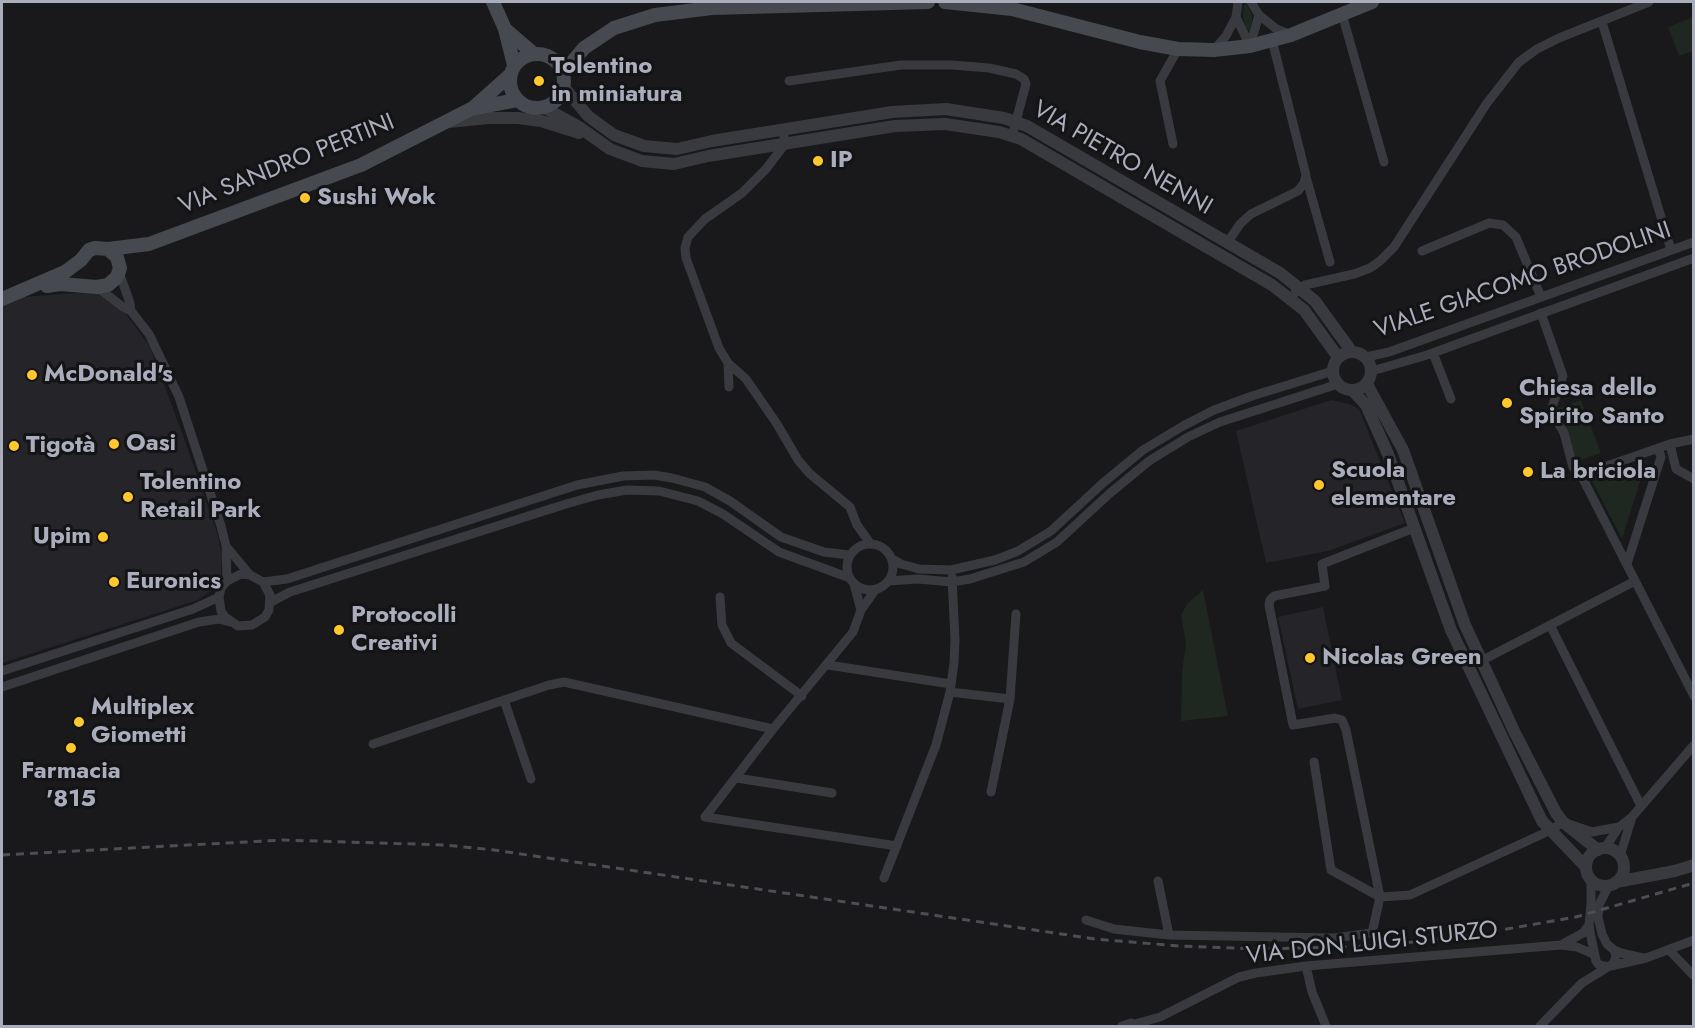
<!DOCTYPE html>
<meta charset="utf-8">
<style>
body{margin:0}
#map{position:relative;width:1695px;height:1028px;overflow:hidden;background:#19181b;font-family:Jost,sans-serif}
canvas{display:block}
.frame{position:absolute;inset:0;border:3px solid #aaaebc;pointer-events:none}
</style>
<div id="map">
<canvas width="1695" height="1028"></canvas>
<div class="frame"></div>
</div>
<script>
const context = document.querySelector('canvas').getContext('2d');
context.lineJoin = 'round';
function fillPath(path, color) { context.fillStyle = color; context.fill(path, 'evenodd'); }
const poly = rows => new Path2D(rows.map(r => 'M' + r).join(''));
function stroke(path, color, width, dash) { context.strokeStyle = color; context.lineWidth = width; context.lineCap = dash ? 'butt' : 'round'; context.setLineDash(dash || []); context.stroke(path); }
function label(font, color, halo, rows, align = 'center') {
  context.font = font + ' Jost,sans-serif'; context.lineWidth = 6; context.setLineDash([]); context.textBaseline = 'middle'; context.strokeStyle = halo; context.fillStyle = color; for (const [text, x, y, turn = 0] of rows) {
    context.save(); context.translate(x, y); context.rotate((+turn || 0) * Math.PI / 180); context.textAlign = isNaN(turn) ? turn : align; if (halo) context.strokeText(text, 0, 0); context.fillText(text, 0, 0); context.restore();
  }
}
fillPath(poly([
 [103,291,123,310,150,347,180,427,217,532,222,556,221,575,216,587,198,600,2,663,2,305,22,297],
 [1331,400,1349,404,1359,409,1405,523,1328,551,1266,563,1236,431],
 [1323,607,1342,700,1298,709,1278,617]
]), '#252428');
fillPath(poly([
 [1244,4,1246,4,1252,15,1252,22,1249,31,1246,28,1243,16],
 [1693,17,1693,51,1679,56,1668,27],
 [1581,400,1601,453,1575,462,1555,409],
 [1647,460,1622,539,1591,479],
 [1203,590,1228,716,1181,721,1182,671,1186,644,1181,615,1187,604]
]), '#1e2720');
stroke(poly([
 [1251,2,1259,15,1275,28,1291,35],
 [1342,14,1384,162],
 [1236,17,1250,46],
 [1602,22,1671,250],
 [1250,46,1259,15],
 [1214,50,1226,36,1236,17,1238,2],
 [789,81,901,65,952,65,989,68,1016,74,1024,79,1026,84,1012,136],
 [783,130,785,144,766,169,742,193,705,219,688,237,685,248,686,258,719,348,728,363,746,379,777,424,798,460,809,473,850,507,857,525,870,543],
 [1173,144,1160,81,1178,49],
 [1306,177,1330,262],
 [1227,243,1240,224,1251,214,1298,191,1304,183,1306,175,1272,40],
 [1422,251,1489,223,1503,225,1516,237,1541,297],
 [119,272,130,303,131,311,149,334,179,397,221,526,226,546,227,581],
 [97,287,123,307,131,311],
 [1291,299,1296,291,1305,285,1354,274,1370,268,1380,261,1394,247,1487,103,1519,62,1537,49,1559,38,1649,2],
 [1541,313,1563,376,1551,410,1564,433,1573,467,1581,475,1694,696],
 [1433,353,1451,399],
 [1366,357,1389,352,1694,242],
 [728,363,729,387],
 [1372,371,1427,355,1694,258],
 [1670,444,1676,469,1694,479],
 [1581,475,1670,444,1694,439],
 '847 567a23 23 0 1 1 46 0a23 23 0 1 1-46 0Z',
 [226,546,250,575,263,582,270,595,269,610,265,617,252,625,238,626,225,617,221,611,219,597,221,588,227,581,241,574,250,575],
 [892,559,901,564,919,569,951,570,995,560,1018,551,1051,531,1103,483,1143,450,1183,426,1214,410,1252,396,1333,371],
 [1627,564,1661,457,1658,448],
 [888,581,918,579,952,582,970,579,1024,562,1057,542,1109,494,1149,461,1188,437,1220,422,1338,384],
 [263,582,287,579,577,485,623,476,654,475,672,478,705,487,730,501,781,537,824,552,849,555],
 [854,584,861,610],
 [720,597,722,625,731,643,802,696],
 [271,602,290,592,566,504,598,495,627,490,659,491,698,501,723,514,779,552,850,578],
 [1550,625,1641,806],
 [1481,661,1635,581],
 [828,665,951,684],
 [2,671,193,609,219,597],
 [2,687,199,622,219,619,230,622],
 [950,692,1010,699],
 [504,700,531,779],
 [373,744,549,685,564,682,773,729],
 [1314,762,1331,870,1380,897],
 [737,778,832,793],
 [991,792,1010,699,1016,614],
 [705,817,773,729,853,632,861,610,876,589],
 [705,817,897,846],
 [1604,849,1619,827,1632,817,1694,745],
 [1620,856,1632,817],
 [884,878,936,745,950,692,954,663,955,640,952,577],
 [1591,880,1591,904,1589,925,1591,937,1596,961,1599,965,1608,967,1614,963,1616,955,1614,950,1607,944,1602,934,1598,917,1599,905,1609,885],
 [1158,881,1169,935],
 [1380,897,1410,895,1551,830,1563,822,1592,832,1619,827],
 [1086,920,1114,929,1169,935,1334,938,1372,933,1380,897,1346,730,1342,720,1335,718,1293,725,1269,605,1270,600,1274,596,1325,586,1322,564,1414,528],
 [1561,945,1583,933,1589,925],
 [1614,950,1621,953,1643,958],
 [1669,950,1694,976],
 [1306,966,1312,992,1326,1026],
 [1611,966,1646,958,1694,940],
 [1135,1024,1160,1017,1239,977,1256,973,1306,966,1561,945,1577,947,1595,955],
 [1122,1026,1131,1023,1139,1026],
 [1540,1026,1582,983,1608,967]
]), '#393a40', 9);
stroke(poly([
 [563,86,588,116,614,135,644,146,677,149,712,141,892,112,946,109,1004,118,1027,126,1280,273,1315,301,1352,352],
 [543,107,579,127,610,149,642,161,674,164,708,156,895,126,945,124,999,132,1021,139,1272,285,1304,310,1338,357],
 [449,122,488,118,518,118,541,121,579,133],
 '1333 371a19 19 0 1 1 38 0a19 19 0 1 1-38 0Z',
 [1367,384,1403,450,1465,625,1515,733,1556,813,1563,822,1598,850],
 [1352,390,1366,405,1388,454,1451,630,1542,821,1586,867],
 '1586 867a19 19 0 1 1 38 0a19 19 0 1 1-38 0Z',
 [1616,882,1675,871,1694,865]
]), '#393a40', 12);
stroke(poly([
 [493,2,505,29,514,65],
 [945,2,1012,9,1140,42,1178,49,1214,50,1250,46,1291,35,1372,2],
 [505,29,534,54],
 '510 81a27 27 0 1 1 54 0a27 27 0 1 1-54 0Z',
 [563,73,584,48,614,28,655,15,712,8,928,2],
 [475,108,517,100],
 [47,286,60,284,97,287,108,285,117,277,120,268,117,257,108,249],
 [2,299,65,272,81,260,89,250,95,248,108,249,149,244,361,165,473,108,510,75]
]), '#474951', 14);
stroke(poly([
 [2,855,283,840,444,845,494,850,1095,939,1179,946,1262,949,1377,946,1472,935,1576,917,1694,883]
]), '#4c4e56', 3, [8, 6]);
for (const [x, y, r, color] of [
 [539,81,6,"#ffc82c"],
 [818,161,6,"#ffc82c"],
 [305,198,6,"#ffc82c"],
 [32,375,6,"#ffc82c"],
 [1507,403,6,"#ffc82c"],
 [114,444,6,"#ffc82c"],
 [14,446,6,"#ffc82c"],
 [1528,472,6,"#ffc82c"],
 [1319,485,6,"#ffc82c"],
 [128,497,6,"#ffc82c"],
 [103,537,6,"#ffc82c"],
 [114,582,6,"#ffc82c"],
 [339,630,6,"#ffc82c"],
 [1310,658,6,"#ffc82c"],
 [79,722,6,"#ffc82c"],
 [71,748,6,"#ffc82c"]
]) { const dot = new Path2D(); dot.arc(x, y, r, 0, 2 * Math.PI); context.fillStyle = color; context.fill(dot); stroke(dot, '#141316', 2); }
label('bold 24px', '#aaaebc', '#141316', [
 ["Tolentino",551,67],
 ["in miniatura",551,95],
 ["IP",830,161],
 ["Sushi Wok",317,198],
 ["McDonald's",44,375],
 ["Chiesa dello",1519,389],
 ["Spirito Santo",1519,417],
 ["Oasi",126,444],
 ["Tigotà",26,446],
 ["Scuola",1331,471],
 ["elementare",1331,499],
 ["La briciola",1540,472],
 ["Tolentino",140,483],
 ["Retail Park",140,511],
 ["Upim",91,537,"right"],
 ["Euronics",126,582],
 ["Protocolli",351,616],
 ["Creativi",351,644],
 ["Nicolas Green",1322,658],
 ["Multiplex",91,708],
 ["Giometti",91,736],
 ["Farmacia",71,772,"center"],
 ["'815",71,800,"center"]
], 'left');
label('24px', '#aaaebc', '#141316', [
 ["VIA PIETRO NENNI",1122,159,30],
 ["VIA SANDRO PERTINI",287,165,-22],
 ["VIALE GIACOMO BRODOLINI",1523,281,-19],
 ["VIA DON LUIGI STURZO",1372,944,-6]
]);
</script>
